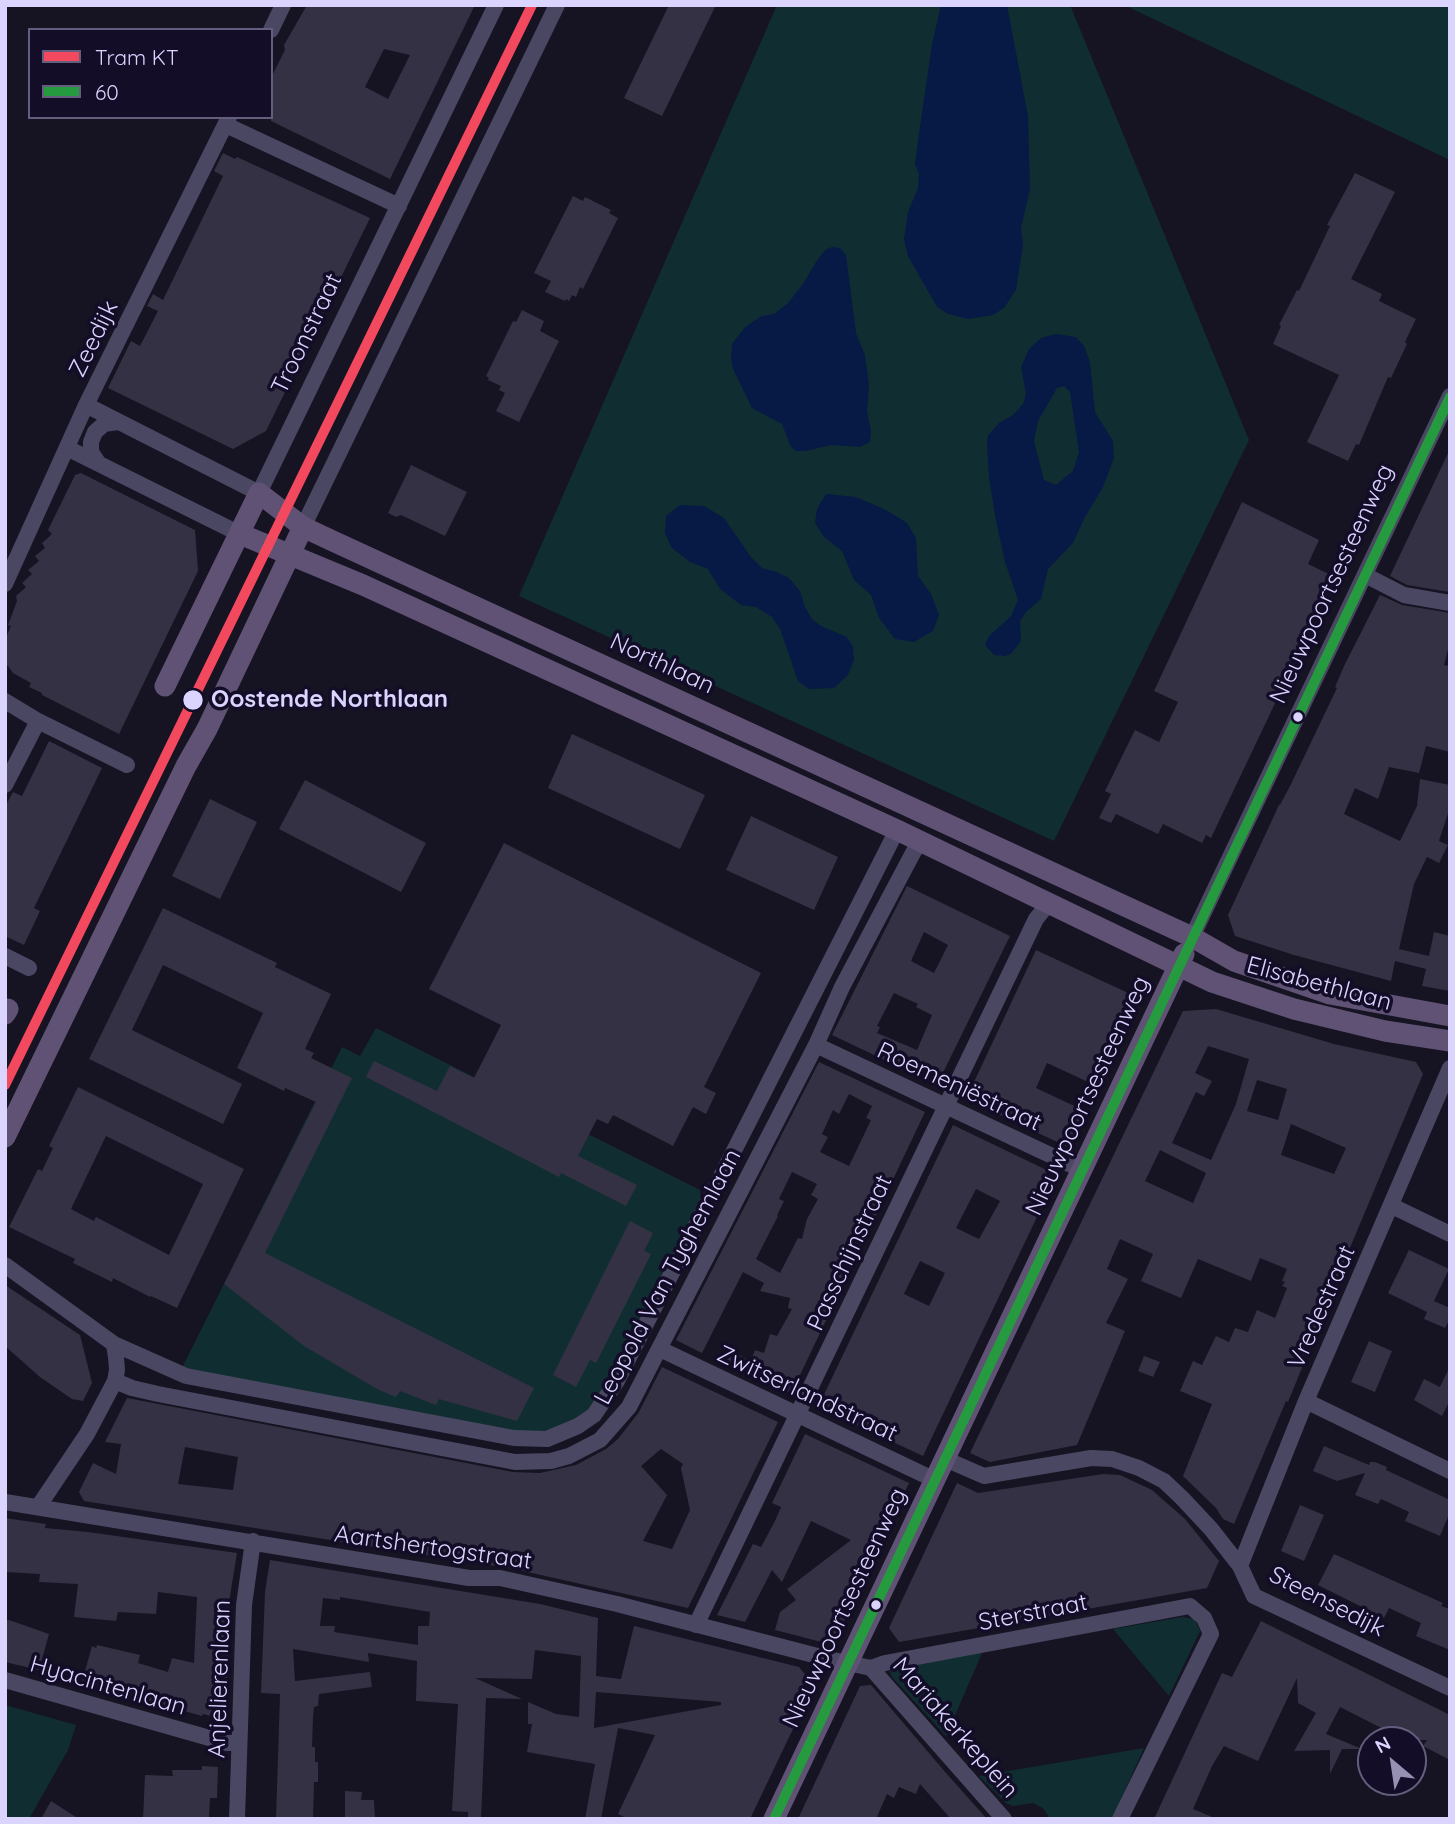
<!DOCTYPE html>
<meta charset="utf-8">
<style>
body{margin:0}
#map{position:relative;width:1455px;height:1824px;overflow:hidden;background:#161322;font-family:Quicksand,sans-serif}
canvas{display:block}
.frame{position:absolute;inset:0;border:7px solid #dbd4ff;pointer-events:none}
.legend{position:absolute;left:28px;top:28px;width:245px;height:91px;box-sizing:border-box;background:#130d28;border:2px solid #635d7e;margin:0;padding:9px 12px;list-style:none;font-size:21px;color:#dbd4ff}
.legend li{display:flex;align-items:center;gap:14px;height:35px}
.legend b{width:35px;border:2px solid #635d7e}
.north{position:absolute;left:1357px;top:1726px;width:70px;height:70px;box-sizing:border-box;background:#130d28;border:2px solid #635d7e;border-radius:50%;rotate:331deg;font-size:19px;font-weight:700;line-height:28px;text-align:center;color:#dbd4ff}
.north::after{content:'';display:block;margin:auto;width:24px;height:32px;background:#9690b2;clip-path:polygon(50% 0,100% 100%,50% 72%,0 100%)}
</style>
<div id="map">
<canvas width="1455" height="1824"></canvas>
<div class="frame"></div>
<ul class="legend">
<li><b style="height:9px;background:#f3495e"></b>Tram KT</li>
<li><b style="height:9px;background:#259a3e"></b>60</li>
</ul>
<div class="north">N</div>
</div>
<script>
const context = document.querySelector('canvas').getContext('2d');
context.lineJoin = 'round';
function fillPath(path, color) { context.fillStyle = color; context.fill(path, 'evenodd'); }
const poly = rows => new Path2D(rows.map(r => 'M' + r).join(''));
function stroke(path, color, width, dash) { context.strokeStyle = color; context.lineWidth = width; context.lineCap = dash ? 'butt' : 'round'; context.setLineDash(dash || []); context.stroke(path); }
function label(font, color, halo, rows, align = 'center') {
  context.font = font + ' Quicksand,sans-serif'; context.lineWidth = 7; context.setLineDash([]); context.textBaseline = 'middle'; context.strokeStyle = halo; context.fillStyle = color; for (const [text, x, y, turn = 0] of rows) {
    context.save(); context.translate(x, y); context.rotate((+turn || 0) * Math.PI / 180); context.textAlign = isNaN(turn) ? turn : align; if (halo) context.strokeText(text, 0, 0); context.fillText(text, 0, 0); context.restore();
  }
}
fillPath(poly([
 [777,5,1070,5,1249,440,1054,841,519,596],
 [1124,5,1450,5,1450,160],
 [376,1028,700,1190,700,1208,608,1390,574,1425,538,1435,181,1370,342,1047,360,1056],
 [1182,1617,1195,1619,1200,1631,1169,1696,1113,1629],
 [983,1651,946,1736,892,1677,890,1672,891,1668],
 [5,1705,76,1725,68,1750,29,1819,5,1819],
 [1144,1748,1112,1819,1050,1819,1044,1809,1033,1803,1013,1806,1006,1803,979,1776]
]), '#102e31');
fillPath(poly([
 [941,5,1007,5,1028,116,1030,189,1021,228,1023,244,1016,290,1004,308,993,315,968,319,948,314,937,307,908,256,904,239,908,212,918,188,919,174,915,164,919,134,932,44],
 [832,247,840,248,846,255,856,333,865,355,869,385,867,411,871,431,870,442,860,447,831,445,806,451,795,451,790,445,782,424,752,408,733,369,731,359,732,344,746,326,762,316,774,314,788,303,803,284,816,262,825,250],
 [1056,334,1076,337,1084,346,1090,362,1095,412,1113,441,1114,458,1103,487,1084,519,1073,543,1048,569,1041,599,1027,611,1020,621,1021,641,1011,654,1005,656,994,655,985,645,989,636,1011,616,1018,600,1005,562,996,521,989,478,987,444,988,435,999,423,1013,415,1023,404,1026,394,1021,367,1029,349,1041,338],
 [1064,386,1070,392,1079,452,1073,471,1056,485,1044,480,1034,441,1038,421,1057,388],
 [826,494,856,497,886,510,907,523,916,538,918,576,931,594,939,615,933,631,914,642,895,639,879,618,871,595,854,580,842,551,824,537,815,523,817,509],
 [680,505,704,506,724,518,751,557,762,568,777,572,789,578,800,591,805,607,812,619,821,626,847,637,853,647,854,660,848,675,834,688,809,689,798,681,780,629,772,617,756,607,741,605,720,589,708,569,690,562,672,548,665,533,666,516]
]), '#071945');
fillPath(poly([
 [307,5,475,5,390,179,271,121,271,78,285,50,284,45],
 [384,49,410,55,388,99,365,87],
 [669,5,716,5,662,116,624,98],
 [223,153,235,159,237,157,370,218,266,431,233,449,108,388,131,341,140,346,158,311,147,306,153,294,163,300,223,176,214,171],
 [1355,173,1395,192,1351,279,1382,294,1379,301,1416,319,1405,342,1407,344,1391,378,1388,377,1359,445,1356,444,1348,461,1307,442,1339,375,1273,344,1281,326,1279,325,1297,290,1299,291,1330,226,1327,225],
 [573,196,583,201,585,197,611,210,609,213,618,218,583,289,580,287,576,297,572,295,569,301,566,299,565,301,545,292,551,281,534,273],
 [522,310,544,321,540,331,559,341,519,422,496,411,505,393,499,390,501,386,488,380,489,378,486,376,513,321,516,322],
 [1450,449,1450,592,1407,585,1390,576],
 [411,465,467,492,445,536,401,515,396,517,388,513],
 [81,473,195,530,198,571,119,734,42,695,42,693,29,687,31,683,13,673,5,662,5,640,11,626,8,625,17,601,16,596,26,587,22,583,32,574,28,570,39,561,35,556,45,548,42,543,52,534,48,530,75,475],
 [1242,502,1319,540,1308,564,1335,577,1211,838,1206,835,1202,843,1163,824,1158,834,1116,814,1111,823,1099,818,1111,794,1105,791,1135,730,1159,742,1178,702,1154,691],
 [1380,595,1402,605,1450,613,1450,642,1444,665,1450,666,1450,752,1426,746,1419,773,1389,767,1378,799,1355,788,1344,814,1400,841,1417,806,1420,779,1450,785,1450,807,1439,841,1448,845,1439,863,1427,857,1414,884,1399,949,1429,956,1434,932,1450,936,1450,991,1422,986,1426,969,1395,961,1391,981,1294,955,1235,936,1228,915,1279,805,1280,805,1291,784,1337,688,1335,687,1345,664],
 [572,734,705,795,680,849,548,788],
 [49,741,102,768,34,908,40,911,24,945,5,936,5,807,13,792,22,796],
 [305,780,426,843,401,892,279,829],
 [210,799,257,822,220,899,172,876],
 [751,816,838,857,814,910,726,870],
 [504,843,761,973,704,1087,716,1093,706,1114,693,1107,673,1146,613,1115,608,1124,597,1119,578,1156,637,1185,626,1206,561,1173,559,1177,366,1077,374,1061,437,1091,450,1066,474,1078,501,1025,429,989],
 [907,886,1010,936,937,1085,832,1035],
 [924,932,948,945,934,973,911,961],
 [894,993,918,1004,916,1007,932,1015,917,1050,877,1033,880,1027,877,1026],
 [163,908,277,963,275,967,331,994,305,1049,314,1053,311,1058,352,1078,265,1253,534,1388,517,1421,439,1399,436,1405,400,1391,396,1397,379,1390,304,1346,224,1284,316,1102,285,1088,284,1091,237,1068,263,1013,163,965,132,1030,242,1084,223,1124,89,1059],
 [1036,950,1141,999,1099,1087,1047,1063,1036,1088,1087,1112,1070,1148,966,1099],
 [1216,1009,1334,1044,1416,1062,1423,1074,1304,1357,1306,1358,1288,1402,1286,1401,1234,1524,1223,1519,1216,1508,1183,1476,1212,1404,1180,1391,1193,1361,1202,1365,1216,1336,1229,1342,1235,1328,1248,1332,1257,1310,1275,1318,1287,1288,1282,1286,1285,1282,1282,1281,1287,1269,1260,1258,1251,1281,1198,1259,1181,1298,1141,1281,1153,1254,1120,1239,1107,1269,1128,1279,1106,1323,1125,1331,1077,1445,990,1462,970,1453,1183,1011],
 [1208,1046,1249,1059,1236,1104,1211,1160,1172,1143,1196,1092,1204,1096,1212,1081,1195,1073],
 [1257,1080,1287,1089,1278,1120,1247,1111],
 [1291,1124,1346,1148,1334,1174,1281,1155],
 [1160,1150,1206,1173,1193,1203,1145,1181],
 [819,1062,925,1112,791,1394,725,1363,731,1351,751,1361,755,1350,764,1353,770,1334,777,1336,792,1309,788,1308,790,1298,760,1291,764,1283,743,1272,702,1353,676,1340],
 [849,1094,872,1106,866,1118,871,1120,849,1166,820,1152,828,1137,822,1134,833,1110,839,1114],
 [792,1172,817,1184,811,1195,818,1199,807,1219,802,1239,798,1238,780,1273,756,1259,778,1216,777,1215,784,1201,779,1199],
 [78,1087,244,1169,177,1308,151,1296,150,1297,113,1278,112,1282,73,1263,75,1259,9,1227,38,1169,42,1171,53,1148,49,1146],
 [106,1136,203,1184,169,1255,96,1217,94,1221,71,1209],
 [953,1125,1057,1175,923,1456,818,1407],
 [976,1189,1000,1201,979,1239,956,1228],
 [920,1261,945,1273,929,1306,904,1294],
 [630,1221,653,1233,644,1251,651,1254,596,1363,590,1360,576,1387,553,1375],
 [1409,1250,1449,1269,1434,1301,1450,1308,1450,1319,1445,1328,1424,1319,1427,1312,1388,1293],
 [5,1285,80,1335,92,1383,83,1401,72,1399,40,1377,5,1346],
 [1369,1341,1392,1351,1375,1392,1351,1382],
 [1144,1356,1160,1362,1153,1377,1138,1371],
 [1450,1366,1450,1400,1442,1416,1414,1400,1424,1379,1440,1387],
 [662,1367,778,1422,688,1608,514,1569,84,1501,79,1492,93,1463,116,1474,121,1444,105,1442,127,1398,513,1472,540,1473,576,1465,606,1449,618,1439,639,1412],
 [185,1447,238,1457,233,1490,178,1484],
 [661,1449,683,1464,681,1468,690,1510,672,1549,643,1541,667,1495,641,1466],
 [805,1434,909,1483,833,1645,775,1630,780,1612,796,1600,787,1589,851,1540,811,1521,782,1582,772,1570,745,1622,717,1615,753,1544,761,1547,775,1521,781,1507,772,1503],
 [1324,1446,1369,1465,1370,1462,1375,1462,1387,1467,1386,1470,1450,1500,1450,1512,1440,1536,1405,1521,1409,1512,1381,1499,1378,1504,1355,1495,1365,1473,1337,1481,1313,1471],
 [1103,1474,1120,1475,1152,1490,1185,1519,1219,1561,1207,1588,899,1642,889,1628,957,1483,978,1493],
 [1300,1505,1324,1515,1304,1561,1281,1551],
 [5,1518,46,1524,45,1528,88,1532,237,1553,229,1602,226,1720,203,1714,202,1716,82,1682,92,1646,96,1648,97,1645,140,1655,138,1663,168,1672,172,1658,194,1663,197,1597,158,1592,156,1614,118,1612,116,1621,74,1617,78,1584,39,1582,40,1574,5,1572],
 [1334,1554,1443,1603,1441,1606,1450,1609,1450,1650,1416,1636,1421,1623,1389,1608,1384,1618,1318,1585],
 [270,1560,540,1604,598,1618,596,1676,621,1679,634,1626,799,1667,814,1685,750,1819,628,1819,618,1814,655,1735,618,1728,601,1819,585,1819,595,1764,527,1752,532,1724,528,1724,528,1702,556,1714,579,1717,581,1656,535,1650,532,1679,475,1678,522,1699,486,1698,481,1819,468,1819,468,1812,452,1811,458,1704,416,1701,417,1661,368,1653,369,1662,293,1649,295,1681,370,1672,372,1687,319,1694,318,1706,314,1707,313,1717,312,1747,315,1747,315,1762,318,1762,318,1782,314,1782,313,1819,276,1819,280,1694,261,1693,265,1592],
 [340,1597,430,1612,429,1626,418,1626,418,1645,334,1632,335,1626,320,1626,323,1598,340,1600],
 [596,1692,721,1702,721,1705,594,1728],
 [9,1620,49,1634,39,1670,5,1662,5,1621],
 [1261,1621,1450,1715,1450,1760,1423,1746,1427,1740,1405,1740,1340,1707,1326,1734,1362,1749,1342,1749,1330,1774,1330,1750,1294,1751,1316,1713,1298,1703,1297,1678,1258,1761,1224,1746,1212,1766,1193,1809,1217,1819,1154,1819,1222,1673,1232,1677],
 [871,1685,946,1773,987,1819,951,1819,920,1784,916,1794,899,1787,894,1798,887,1794,876,1819,798,1819,860,1686],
 [202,1766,218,1767,217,1798,210,1798,209,1819,143,1819,145,1775,173,1776,172,1770,202,1770],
 [345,1791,362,1792,361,1800,374,1800,375,1819,345,1819],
 [51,1801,79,1819,41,1819]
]), '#343144');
stroke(poly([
 [271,30,283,5],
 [226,125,399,206],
 [86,405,259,493,496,5],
 [67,448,240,534],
 [99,464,91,452,91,442,95,432,104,424,118,422],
 [303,527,557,5],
 [1365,575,1404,595,1450,603],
 [5,584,86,405,229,117],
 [5,701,38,721,127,765],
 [5,785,38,721],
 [1192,937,1450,396],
 [5,956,29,968],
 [816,1045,1082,1170],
 [1392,1206,1450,1234],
 [5,1265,114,1344,116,1357,117,1370,115,1381,87,1434,38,1507],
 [114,1344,186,1376,514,1438,547,1439,578,1426,594,1415,617,1381,897,830],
 [660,1349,935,1480],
 [115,1381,132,1388,158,1394,515,1462,551,1461,569,1456,600,1440,629,1407,816,1045,842,987,914,851,921,843],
 [1306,1401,1450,1471],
 [945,1459,984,1476,1091,1458,1112,1459,1139,1468,1164,1481,1182,1498,1211,1529,1240,1566,1254,1596,1450,1688],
 [5,1502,469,1578,500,1578,617,1604,829,1659,871,1668,885,1663,1190,1606,1204,1618,1211,1634,1120,1819],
 [1240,1566,1306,1401,1450,1068],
 [696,1625,1036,919,1049,903],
 [871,1668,1004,1819],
 [5,1680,227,1743,239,1743],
 [237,1819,244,1605,253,1541]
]), '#4a4763', 16);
stroke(poly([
 [240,534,363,585,897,830,1212,982,1294,1009,1385,1031,1450,1041],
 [165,686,259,493,303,527,335,542,1192,937,1234,961,1330,994,1450,1016],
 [5,1014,8,1009],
 [5,1137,186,766,207,729,303,527],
 [774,1819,1184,954]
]), '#5f5274', 21);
stroke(poly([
 [774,1819,1450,397]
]), '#259a3e', 10);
stroke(poly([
 [5,1085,532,5]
]), '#f3495e', 10);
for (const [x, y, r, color] of [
 [193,700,11,"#dbd4ff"],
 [1298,717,6,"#dbd4ff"],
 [876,1605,6,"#dbd4ff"]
]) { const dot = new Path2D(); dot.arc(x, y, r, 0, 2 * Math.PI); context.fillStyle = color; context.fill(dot); stroke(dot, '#130d28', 2.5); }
label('24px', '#dbd4ff', '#130d28', [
 ["Troonstraat",307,334,-64],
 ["Zeedijk",94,339,-64],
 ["Nieuwpoortsesteenweg",1332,584,-65],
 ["Northlaan",662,664,25],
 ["Elisabethlaan",1319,984,15],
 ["Roemeniëstraat",959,1087,25],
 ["Nieuwpoortsesteenweg",1088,1096,-65],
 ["Passchijnstraat",850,1253,-65],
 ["Leopold Van Tyghemlaan",668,1277,-62],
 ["Vredestraat",1322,1307,-66],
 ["Zwitserlandstraat",807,1394,25],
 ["Aartshertogstraat",433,1548,8],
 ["Steensedijk",1327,1602,27],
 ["Nieuwpoortsesteenweg",845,1608,-65],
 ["Sterstraat",1033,1613,-11],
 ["Anjelierenlaan",220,1679,-88],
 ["Hyacintenlaan",108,1686,16],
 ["Mariakerkeplein",955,1728,49]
]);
label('bold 24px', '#dbd4ff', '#130d28', [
 ["Oostende Northlaan",211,700]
], 'left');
</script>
